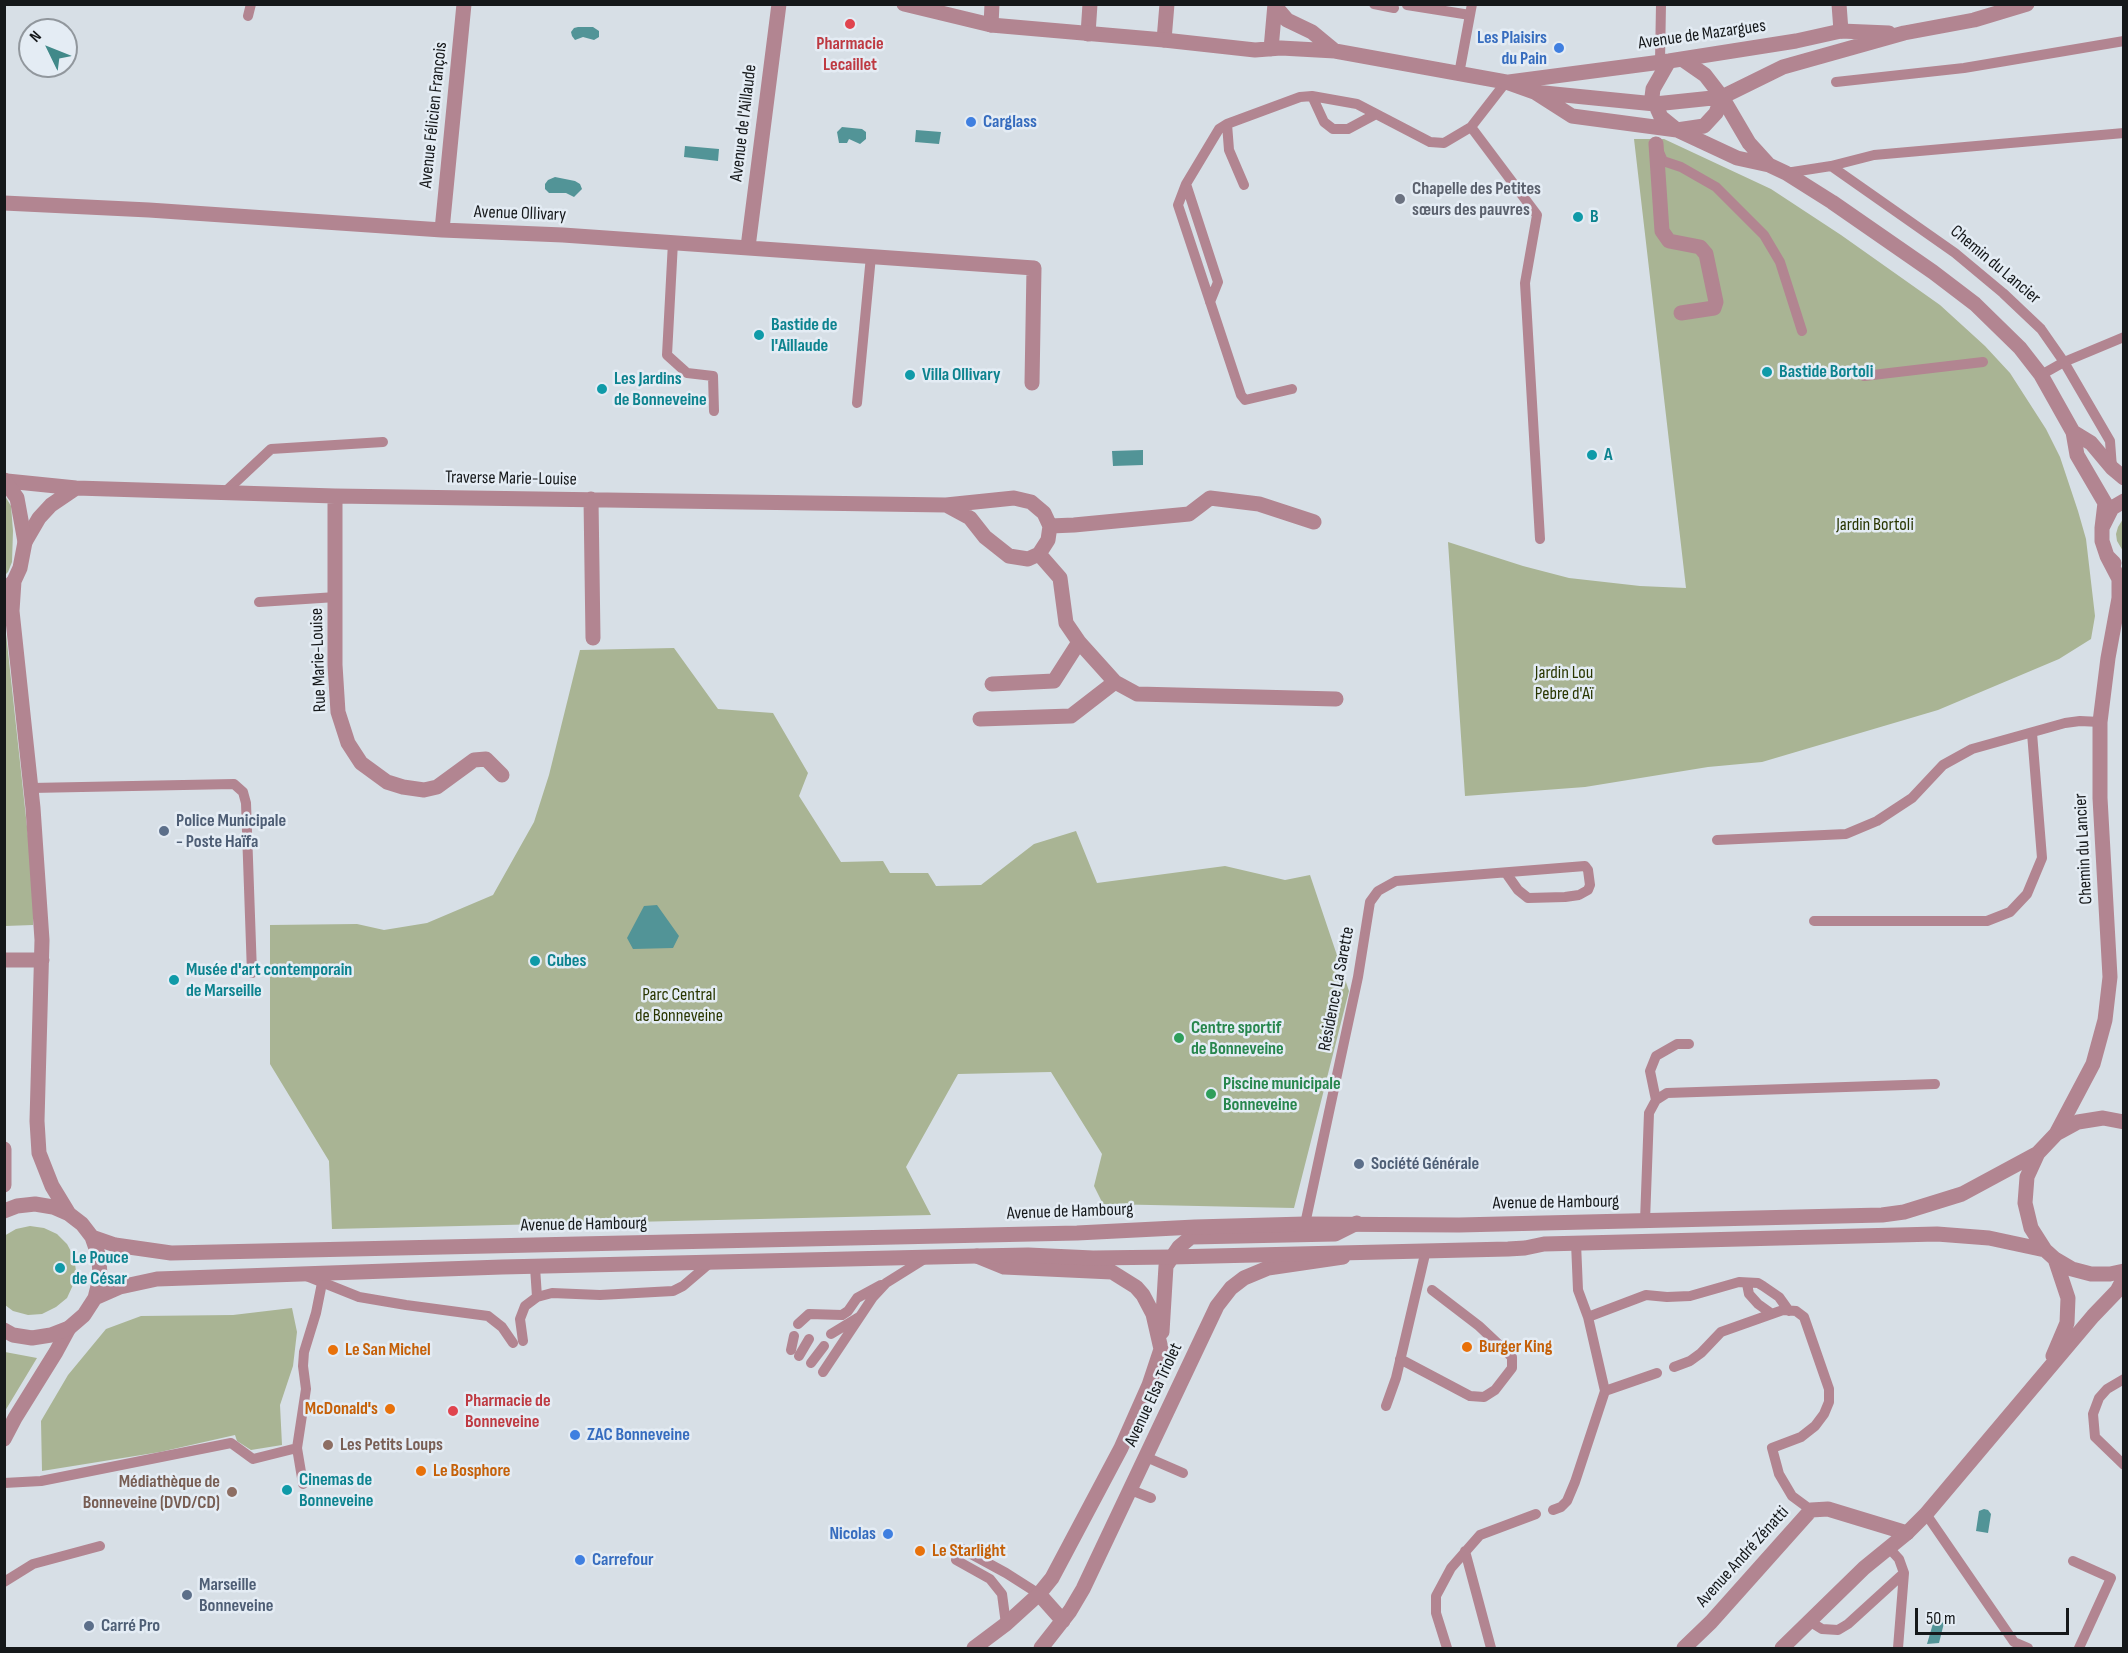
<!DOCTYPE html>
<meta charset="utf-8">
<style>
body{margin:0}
#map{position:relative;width:2128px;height:1653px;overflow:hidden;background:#d7dfe6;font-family:"Sofia Sans Condensed",sans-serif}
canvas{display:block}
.frame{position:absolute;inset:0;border:6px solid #15181a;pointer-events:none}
.north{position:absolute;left:18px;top:18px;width:60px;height:60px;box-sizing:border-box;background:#e4ecf4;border:2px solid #91979d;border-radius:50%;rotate:313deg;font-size:16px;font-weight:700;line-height:24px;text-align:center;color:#15181a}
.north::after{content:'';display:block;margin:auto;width:21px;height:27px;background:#418989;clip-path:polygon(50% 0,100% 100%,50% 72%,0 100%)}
.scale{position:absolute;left:1915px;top:1608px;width:154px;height:27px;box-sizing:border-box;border:3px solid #15181a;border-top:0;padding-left:8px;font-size:18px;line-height:21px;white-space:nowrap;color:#15181a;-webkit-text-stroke:4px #e4ecf4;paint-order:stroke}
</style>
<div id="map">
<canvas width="2128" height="1653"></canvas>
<div class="frame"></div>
<div class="north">N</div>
<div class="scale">50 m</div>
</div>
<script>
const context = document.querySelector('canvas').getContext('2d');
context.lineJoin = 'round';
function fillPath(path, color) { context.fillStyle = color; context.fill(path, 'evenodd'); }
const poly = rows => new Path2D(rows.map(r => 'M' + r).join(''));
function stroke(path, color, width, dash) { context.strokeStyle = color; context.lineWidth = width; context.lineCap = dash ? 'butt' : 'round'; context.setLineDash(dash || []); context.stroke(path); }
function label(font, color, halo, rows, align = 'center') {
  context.font = font + ' "Sofia Sans Condensed",sans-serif'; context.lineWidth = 5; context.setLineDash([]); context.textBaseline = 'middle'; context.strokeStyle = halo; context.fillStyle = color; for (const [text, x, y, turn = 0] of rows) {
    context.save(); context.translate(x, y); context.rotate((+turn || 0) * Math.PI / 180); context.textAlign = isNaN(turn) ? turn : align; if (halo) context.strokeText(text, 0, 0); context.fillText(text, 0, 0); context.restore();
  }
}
fillPath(poly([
 [1634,139,1664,139,1771,189,1841,235,1940,305,1985,346,2010,373,2046,429,2060,457,2078,511,2086,539,2095,616,2091,639,2059,659,1938,710,1762,762,1708,767,1585,787,1465,796,1448,542,1523,566,1569,578,1640,586,1686,588],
 [5,496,11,506,13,531,12,562,8,572,5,575],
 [2123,519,2123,551,2117,541,2116,534,2118,527],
 [4,615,33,882,33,925,5,926],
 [674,648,718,709,773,713,808,773,799,796,841,862,883,861,890,873,928,873,936,886,981,885,1034,844,1076,831,1097,883,1225,866,1285,880,1310,875,1349,991,1294,1208,1103,1204,1094,1186,1102,1154,1051,1072,958,1074,906,1167,931,1215,332,1229,329,1161,270,1064,270,925,357,924,384,930,427,923,493,895,534,822,549,775,580,650],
 [30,1226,44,1228,57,1234,67,1244,74,1257,76,1271,73,1285,67,1298,56,1307,42,1314,28,1315,13,1311,5,1305,4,1236,16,1229],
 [292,1308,297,1332,293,1366,280,1405,282,1445,251,1450,237,1441,235,1435,160,1452,42,1471,41,1421,68,1375,106,1329,141,1316,233,1315],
 [5,1352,37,1358,5,1411,4,1352]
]), '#a9b494');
fillPath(poly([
 [578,27,593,27,599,31,599,37,594,40,583,37,575,40,572,36,571,32,574,28],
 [842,127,862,129,866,132,866,139,860,144,849,139,847,143,839,143,837,132],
 [916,130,941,132,939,144,915,142],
 [685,146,719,149,718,161,684,157],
 [555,177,575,181,580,184,582,189,574,197,566,193,549,193,545,189,545,184,548,180],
 [1143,450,1143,465,1113,466,1112,451],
 [657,905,679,936,673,948,633,949,627,938,644,906],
 [1984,1509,1988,1510,1991,1514,1988,1533,1976,1531,1979,1511],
 [1934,1620,1944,1623,1939,1643,1927,1644]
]), '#529497');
stroke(poly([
 [1374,4,1394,8],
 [1407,5,1470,15],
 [248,16,251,4],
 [1660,62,1661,4],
 [1459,74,1472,4],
 [1836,82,1964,68,2124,41],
 [1312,96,1324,122,1333,129,1348,129,1376,114],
 [1227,124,1229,150,1244,185],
 [1471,127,1537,215,1525,283,1540,539],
 [1659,152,1663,161,1681,167,1716,187,1764,235,1780,262,1802,331],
 [1831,166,1874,155,2124,133],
 [1786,173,1831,166,1955,253,2003,293,2041,329,2064,362,2110,441,2112,468],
 [1186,184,1218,282,1210,302],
 [673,242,667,355,687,373,713,376,714,411],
 [2041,375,2064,362,2124,337],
 [1864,376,1983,362],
 [1292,389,1245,400,1241,395,1178,205,1186,184,1219,129,1227,124,1300,97,1312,96,1357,104,1430,142,1444,143,1471,127,1506,82],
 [857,403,871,256],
 [224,493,271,449,383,442],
 [259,602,336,597],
 [31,788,234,784,243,792,246,803,252,973],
 [1717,840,1846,834,1877,821,1912,798,1943,765,1972,749,2065,723,2080,721,2100,722],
 [1814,921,1987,921,2010,912,2027,894,2042,858,2032,733],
 [1656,1100,1650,1071,1656,1056,1677,1044,1689,1044],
 [1645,1221,1649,1113,1656,1100,1667,1093,1935,1084],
 [1305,1224,1358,977,1370,902,1378,891,1396,881,1585,866,1588,870,1590,885,1588,890,1579,895,1565,897,1528,898,1518,890,1506,873],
 [535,1267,537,1297],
 [304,1275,359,1297,406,1305,488,1316,502,1327,513,1343],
 [1747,1284,1749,1294,1758,1304,1772,1314],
 [1588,1317,1646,1295,1667,1297,1690,1296,1739,1282,1758,1283,1763,1286,1779,1297,1789,1311],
 [798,1324,809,1314,842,1315,848,1311,857,1298,881,1285],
 [831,1334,859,1317],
 [523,1341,520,1319,525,1306,537,1297,552,1293,600,1295,673,1291,683,1286,710,1263],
 [791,1350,794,1336],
 [799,1356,809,1339],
 [1400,1359,1470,1396,1484,1397,1495,1390,1512,1368,1512,1357,1479,1326,1432,1290],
 [811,1363,824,1346],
 [1674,1367,1690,1361,1701,1353,1721,1332,1783,1310,1796,1311,1804,1317,1829,1389,1829,1402,1824,1414,1815,1426,1801,1437,1772,1448,1779,1474,1792,1496,1811,1510],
 [823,1372,873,1297,886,1283,926,1258],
 [2124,1379,2107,1389,2099,1398,2093,1414,2095,1437,2124,1465],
 [1605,1391,1657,1373],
 [1386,1406,1396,1378,1426,1250],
 [1146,1457,1183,1473],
 [4,1483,41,1481,231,1443,253,1459,297,1448],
 [303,1484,297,1448,306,1389,303,1366,304,1352,316,1313,322,1283],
 [1131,1490,1151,1498],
 [1553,1510,1561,1507,1567,1501,1575,1482,1605,1391,1588,1317,1578,1290,1576,1243],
 [1926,1514,2014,1642,2028,1648],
 [1889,1548,1899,1559,1904,1573,1898,1648],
 [962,1549,1006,1573,1039,1594],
 [1465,1551,1491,1648],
 [956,1560,990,1579,1002,1594,1006,1624],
 [2073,1561,2111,1578,2079,1648],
 [4,1582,33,1564,100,1546],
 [1809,1621,1822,1629,1838,1630,1848,1624,1904,1573],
 [1447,1648,1436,1613,1436,1596,1451,1568,1480,1535,1536,1514]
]), '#b28591', 10);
stroke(poly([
 [1656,144,1662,231,1669,241,1700,247,1706,254,1716,302,1714,308,1681,313]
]), '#b28591', 15);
stroke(poly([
 [1839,4,1841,31],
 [991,25,992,4],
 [1088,34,1090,4],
 [1164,40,1167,4],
 [4,203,149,210,442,230,563,235,1034,268,1032,383],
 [442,230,464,4],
 [748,247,779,4],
 [7,481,76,488,335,496,946,505,970,518,985,537,1009,556,1028,559,1039,554,1048,540,1050,526,1044,513,1031,502,1014,498,946,505],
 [335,496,335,665,338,712,348,743,361,763,387,782,403,787,424,790,437,787,474,760,486,759,502,775],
 [591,499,593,638],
 [1050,526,1074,525,1189,514,1210,498,1259,504,1314,522],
 [25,542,39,518,51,505,76,488],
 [1039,554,1060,578,1066,623,1079,642,1115,682,1137,694,1336,699],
 [992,684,1054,681,1079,642],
 [980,719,1071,716,1115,682],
 [1162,1332,1166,1266,1179,1247,1191,1237,1335,1234,1357,1223],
 [4,1439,15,1418,56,1352,69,1328],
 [1039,1594,1063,1621],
 [974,1648,1006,1624,1039,1594,1052,1578,1121,1448,1149,1385,1161,1349,1153,1314,1143,1295,1136,1287,1112,1272,1004,1267,977,1256],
 [1041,1648,1070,1611,1083,1589,1217,1306,1231,1288,1244,1278,1268,1268,1343,1257],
 [1684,1648,1711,1622,1811,1510,1828,1509,1907,1533]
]), '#b28591', 15);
stroke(poly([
 [904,4,991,25,1164,40,1255,50,1281,48,1335,51,1506,82,1534,92,1655,104,1722,97,1783,67,1904,33,1974,20,2027,4],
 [1275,6,1287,20,1312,32,1335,51],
 [1271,49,1275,4],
 [1682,59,1705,75,1722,97,1749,143,1769,165],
 [1669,61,1653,89,1652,97,1661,117,1677,130,1737,158,1769,165,1786,173,1832,202,1933,272,1975,304,2020,348,2041,375,2073,432,2077,455,2105,503,2102,528],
 [1509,82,1669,61,1796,41,1841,31,1889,33],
 [1536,93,1572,116,1677,130,1704,126,1716,113,1722,97],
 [2073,432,2091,443,2112,468,2124,478],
 [4,480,17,498,25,542,20,568,14,581,7,588],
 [2114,563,2107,556,2102,541,2102,528,2112,508,2124,501],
 [14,581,12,611,33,808,42,940,37,1121,39,1153,52,1186,69,1214],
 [4,960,42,960],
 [2124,1122,2103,1118,2078,1122,2056,1134,2038,1153,2027,1177,2025,1203,2031,1228,2045,1250,2055,1259,2072,1269,2091,1274,2110,1274,2124,1271],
 [2056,1134,2093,1064,2105,1020,2110,977,2100,798,2100,722,2108,658,2119,598,2119,579,2107,556],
 [4,1149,4,1185],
 [4,1211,17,1206,35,1204,53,1207,69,1214,82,1224,92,1237,99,1257,100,1278,95,1298,84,1315,69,1328,51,1335,32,1338,13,1335,4,1330],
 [92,1237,115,1245,171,1253,1077,1233,1195,1227,1305,1224,1459,1225,1882,1215,1904,1212,1962,1194,2038,1153],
 [95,1298,120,1287,157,1279,502,1267,977,1256,1028,1255,1093,1258,1171,1257,1508,1249,1525,1248,1544,1244,1937,1234,1989,1238,2045,1250],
 [2053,1356,2067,1323,2068,1298,2055,1259],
 [1782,1648,1864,1568,1907,1533,1926,1514,2093,1316,2117,1291,2124,1278]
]), '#b28591', 15);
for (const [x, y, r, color] of [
 [850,24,6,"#e0444e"],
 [1559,48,6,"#3f7fe0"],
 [971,122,6,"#3f7fe0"],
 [1400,199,6,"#6b7280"],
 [1578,217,6,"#0f9aa8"],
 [759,335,6,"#0f9aa8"],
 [1767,372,6,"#0f9aa8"],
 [910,375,6,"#0f9aa8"],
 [602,389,6,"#0f9aa8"],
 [1592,455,6,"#0f9aa8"],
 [164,831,6,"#5c6f8a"],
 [535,961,6,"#0f9aa8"],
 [174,980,6,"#0f9aa8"],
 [1179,1038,6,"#2e9e5b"],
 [1211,1094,6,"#2e9e5b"],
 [1359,1164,6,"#5c6f8a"],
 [60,1268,6,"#0f9aa8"],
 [1467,1347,6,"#e8710a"],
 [333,1350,6,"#e8710a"],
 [390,1409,6,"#e8710a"],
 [453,1411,6,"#e0444e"],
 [575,1435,6,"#3f7fe0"],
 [328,1445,6,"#8d6e63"],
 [421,1471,6,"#e8710a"],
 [287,1490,6,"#0f9aa8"],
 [232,1492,6,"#8d6e63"],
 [888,1534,6,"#3f7fe0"],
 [920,1551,6,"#e8710a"],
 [580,1560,6,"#3f7fe0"],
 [187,1595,6,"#5c6f8a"],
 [89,1626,6,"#5c6f8a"]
]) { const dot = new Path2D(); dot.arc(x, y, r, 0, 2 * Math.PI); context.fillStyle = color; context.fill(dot); stroke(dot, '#e4ecf4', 2); }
label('18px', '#15181a', '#e4ecf4', [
 ["Avenue de Mazargues",1702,35,-8],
 ["Avenue Félicien François",434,115,-84],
 ["Avenue de l'Aillaude",744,123,-83],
 ["Avenue Ollivary",520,214,2],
 ["Chemin du Lancier",1995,265,40],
 ["Traverse Marie-Louise",511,479,1],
 ["Rue Marie-Louise",319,660,-92],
 ["Chemin du Lancier",2084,849,-93],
 ["Résidence La Sarette",1337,989,-79],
 ["Avenue de Hambourg",1556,1203,-1],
 ["Avenue de Hambourg",1070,1212,-2],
 ["Avenue de Hambourg",584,1225,-1],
 ["Avenue Elsa Triolet",1154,1395,-65],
 ["Avenue André Zénatti",1743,1557,-48]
]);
label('bold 18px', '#366cbe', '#e4ecf4', [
 ["Les Plaisirs",1547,38,"right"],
 ["du Pain",1547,59,"right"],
 ["Carglass",983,122],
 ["ZAC Bonneveine",587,1435],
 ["Nicolas",876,1534,"right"],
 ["Carrefour",592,1560]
], 'left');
label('bold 18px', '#be3a42', '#e4ecf4', [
 ["Pharmacie",850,44],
 ["Lecaillet",850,65],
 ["Pharmacie de",465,1401,"left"],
 ["Bonneveine",465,1422,"left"]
]);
label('bold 18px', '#5b616d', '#e4ecf4', [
 ["Chapelle des Petites",1412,189],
 ["sœurs des pauvres",1412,210]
], 'left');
label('bold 18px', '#0d838f', '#e4ecf4', [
 ["B",1590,217],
 ["Bastide de",771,325],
 ["l'Aillaude",771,346],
 ["Bastide Bortoli",1779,372],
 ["Villa Ollivary",922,375],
 ["Les Jardins",614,379],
 ["de Bonneveine",614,400],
 ["A",1604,455],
 ["Cubes",547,961],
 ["Musée d'art contemporain",186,970],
 ["de Marseille",186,991],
 ["Le Pouce",72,1258],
 ["de César",72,1279],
 ["Cinemas de",299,1480],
 ["Bonneveine",299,1501]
], 'left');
label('18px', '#293600', '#e4ecf4', [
 ["Jardin Bortoli",1875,525],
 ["Jardin Lou",1564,673],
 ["Pebre d'Aï",1564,694],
 ["Parc Central",679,995],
 ["de Bonneveine",679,1016]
]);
label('bold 18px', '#4e5e75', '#e4ecf4', [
 ["Police Municipale",176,821],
 ["- Poste Haïfa",176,842],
 ["Société Générale",1371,1164],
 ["Marseille",199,1585],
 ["Bonneveine",199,1606],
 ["Carré Pro",101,1626]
], 'left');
label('bold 18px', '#27864d', '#e4ecf4', [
 ["Centre sportif",1191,1028],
 ["de Bonneveine",1191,1049],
 ["Piscine municipale",1223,1084],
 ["Bonneveine",1223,1105]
], 'left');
label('bold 18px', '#c56008', '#e4ecf4', [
 ["Burger King",1479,1347],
 ["Le San Michel",345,1350],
 ["McDonald's",378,1409,"right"],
 ["Le Bosphore",433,1471],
 ["Le Starlight",932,1551]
], 'left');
label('bold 18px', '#785e54', '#e4ecf4', [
 ["Les Petits Loups",340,1445],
 ["Médiathèque de",220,1482,"right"],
 ["Bonneveine (DVD/CD)",220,1503,"right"]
], 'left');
</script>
